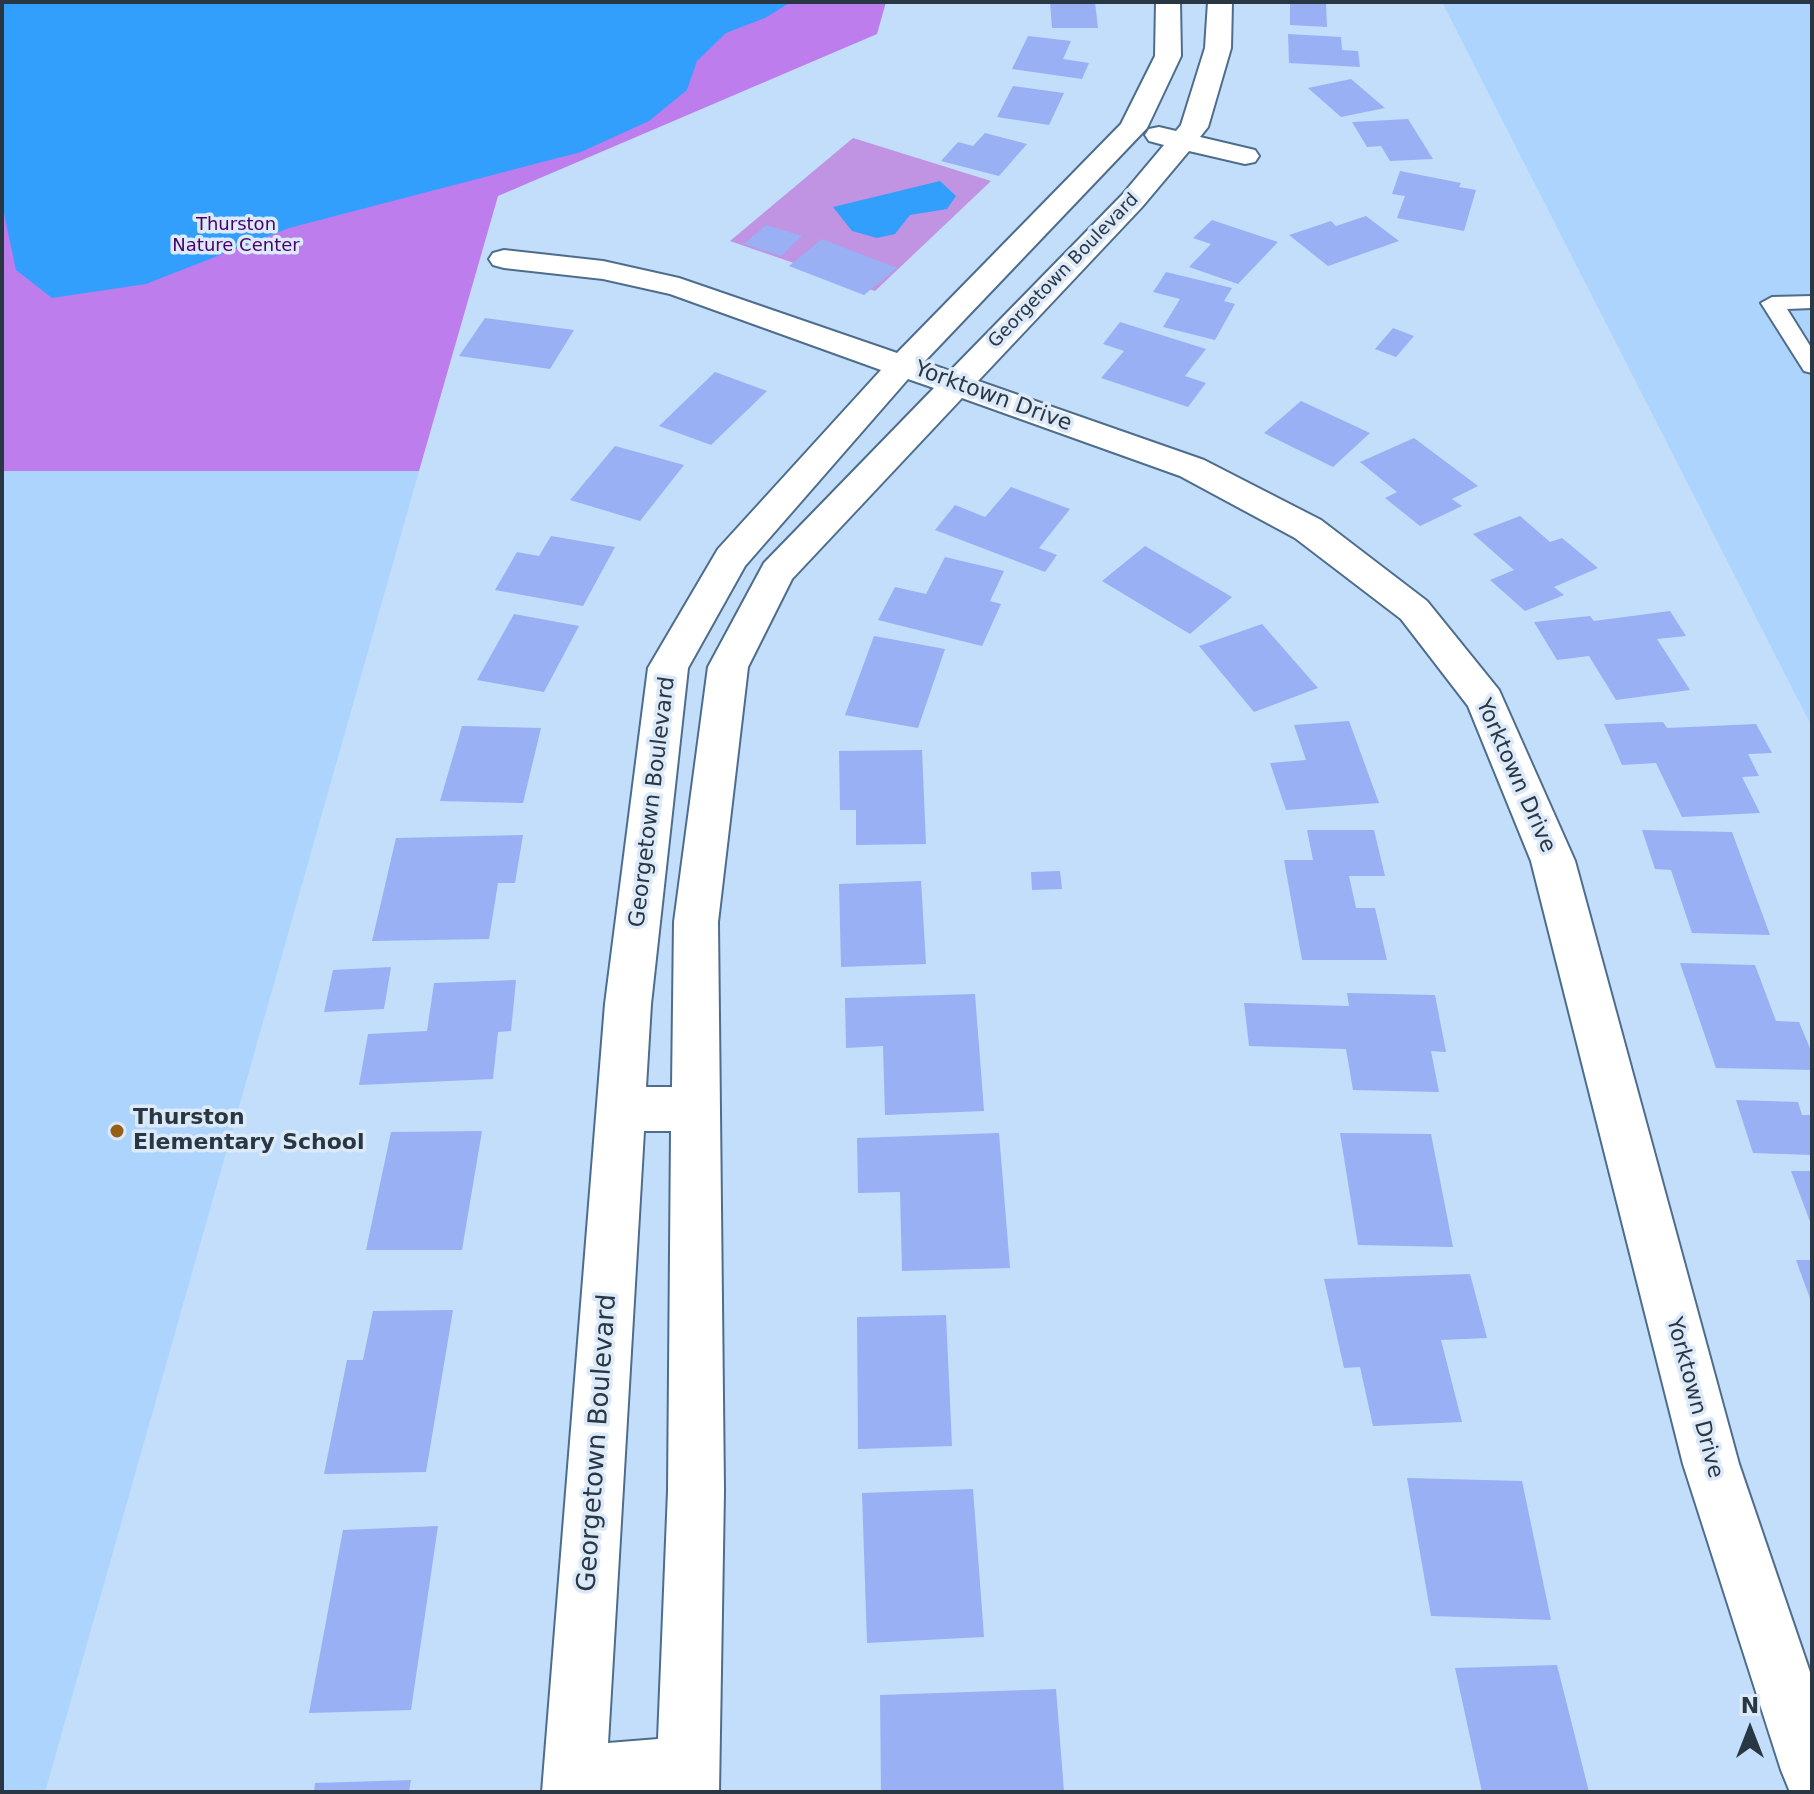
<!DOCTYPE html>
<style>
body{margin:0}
#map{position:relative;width:1814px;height:1794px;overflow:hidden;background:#c2defb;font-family:"DejaVu Sans",sans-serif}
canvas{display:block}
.frame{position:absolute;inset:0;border:4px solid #293644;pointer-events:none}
.north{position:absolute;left:1710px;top:1690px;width:80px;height:80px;-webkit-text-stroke:6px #dce9f8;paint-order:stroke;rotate:0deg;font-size:22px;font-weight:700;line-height:32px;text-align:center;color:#293644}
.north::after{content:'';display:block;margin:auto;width:28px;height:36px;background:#293644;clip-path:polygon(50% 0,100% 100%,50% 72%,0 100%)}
</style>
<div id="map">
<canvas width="1814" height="1794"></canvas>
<div class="frame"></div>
<div class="north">N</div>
</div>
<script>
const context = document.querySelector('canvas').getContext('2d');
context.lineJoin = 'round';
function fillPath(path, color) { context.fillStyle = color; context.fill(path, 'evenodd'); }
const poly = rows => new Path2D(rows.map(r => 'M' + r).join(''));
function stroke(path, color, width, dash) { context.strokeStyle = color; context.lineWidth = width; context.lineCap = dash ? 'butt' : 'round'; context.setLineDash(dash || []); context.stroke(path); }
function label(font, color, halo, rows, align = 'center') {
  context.font = font + ' "DejaVu Sans",sans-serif'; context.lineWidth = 7; context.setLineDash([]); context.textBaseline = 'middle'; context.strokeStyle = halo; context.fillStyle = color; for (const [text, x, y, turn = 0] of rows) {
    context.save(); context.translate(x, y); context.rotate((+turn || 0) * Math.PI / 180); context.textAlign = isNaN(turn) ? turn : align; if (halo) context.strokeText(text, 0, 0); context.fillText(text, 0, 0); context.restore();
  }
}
fillPath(poly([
 [1442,2,1812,2,1812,727],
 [2,471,419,471,45,1792,2,1792]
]), '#acd4fd');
fillPath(poly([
 [853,138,991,181,875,291,730,241]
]), '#c093e3');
fillPath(poly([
 [2,2,886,2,877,34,498,196,419,471,2,471]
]), '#bd7dec');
fillPath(poly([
 [791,2,765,18,726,33,697,61,687,90,649,121,581,152,289,228,146,284,52,298,16,270,2,204,2,3],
 [940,181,956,196,947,209,910,215,895,234,877,238,852,231,833,207]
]), '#339ffd');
fillPath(poly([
 [1050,2,1095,2,1098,28,1052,28],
 [1290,2,1326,2,1327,27,1290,25],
 [1288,34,1341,37,1342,50,1358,51,1360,67,1289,63],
 [1028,36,1071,41,1063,59,1089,63,1082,79,1012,69],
 [1351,79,1385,108,1341,117,1308,88],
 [1013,86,1064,93,1049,125,997,117],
 [1408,119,1433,159,1390,161,1381,146,1367,147,1352,122],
 [985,133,1027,144,999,176,941,161,958,142,973,146],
 [1400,171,1461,183,1459,187,1476,190,1464,231,1397,218,1405,196,1392,194],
 [1366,216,1399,241,1328,266,1289,235,1331,221,1336,226],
 [1212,220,1278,242,1238,284,1189,267,1211,244,1193,238],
 [766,225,802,236,781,256,744,244],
 [822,239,897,268,864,295,789,266],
 [1166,272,1232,288,1224,301,1235,304,1215,340,1163,327,1180,299,1153,292],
 [485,318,574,330,550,369,459,356],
 [1120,322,1206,349,1185,376,1206,383,1188,407,1101,378,1124,351,1103,344],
 [1393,328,1414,336,1396,357,1375,349],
 [715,372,767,391,711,445,659,426],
 [1301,401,1370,433,1333,467,1264,433],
 [1414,438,1478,486,1452,499,1462,506,1420,526,1385,498,1397,492,1360,462],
 [615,446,684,465,640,521,570,500],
 [1011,487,1070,509,1039,548,1057,555,1045,572,935,530,955,505,985,517],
 [1520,516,1550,542,1562,538,1598,568,1554,587,1564,595,1525,611,1490,580,1514,570,1473,534],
 [551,536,615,547,583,606,495,590,517,552,539,556],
 [1145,546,1232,597,1190,634,1102,581],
 [945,557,1004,571,990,601,1001,604,982,646,878,620,895,587,926,594],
 [1670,611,1686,636,1657,639,1690,690,1616,700,1589,656,1557,660,1534,622,1590,616,1594,621],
 [514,614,579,626,544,692,477,680],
 [1262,624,1318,688,1254,712,1199,646],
 [874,636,945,649,918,728,845,715],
 [1349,721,1379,803,1286,810,1270,763,1306,760,1294,725],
 [1663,722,1667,728,1756,724,1772,753,1748,754,1759,776,1742,777,1760,813,1682,817,1656,763,1622,765,1604,724],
 [462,726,541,728,523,803,440,801],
 [922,750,926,844,856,845,856,810,840,810,839,751],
 [1307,830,1374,830,1385,876,1349,876,1356,908,1375,908,1387,960,1302,960,1284,860,1313,860],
 [1642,830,1732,832,1770,935,1692,933,1671,870,1655,869],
 [523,835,515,883,498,883,489,939,372,941,396,838],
 [1060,871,1062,889,1032,890,1031,872],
 [921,881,926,964,841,967,839,884],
 [1680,963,1755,965,1776,1021,1799,1022,1812,1053,1812,1070,1716,1068],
 [391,967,384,1009,324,1012,333,970],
 [516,980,511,1031,498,1032,493,1079,359,1085,368,1034,427,1031,434,983],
 [1347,993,1435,995,1446,1052,1431,1051,1439,1092,1353,1090,1346,1049,1249,1046,1244,1003,1349,1006],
 [975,994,984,1111,885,1115,883,1046,846,1048,845,998],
 [1736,1100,1798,1102,1802,1115,1812,1115,1812,1155,1753,1153],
 [482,1131,462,1250,366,1250,391,1132],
 [999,1133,1010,1268,902,1271,900,1192,858,1193,857,1138],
 [1340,1133,1431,1134,1453,1247,1358,1245],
 [1791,1171,1812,1171,1812,1227],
 [1796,1260,1812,1260,1812,1304],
 [1470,1274,1487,1338,1441,1340,1462,1422,1373,1426,1360,1367,1344,1368,1324,1279],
 [453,1310,426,1472,324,1474,347,1360,363,1360,373,1311],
 [946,1315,952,1446,858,1449,857,1317],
 [1407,1478,1522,1481,1551,1620,1431,1616],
 [973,1489,984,1637,867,1643,862,1493],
 [438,1526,411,1710,309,1713,343,1530],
 [1557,1665,1589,1792,1482,1792,1455,1668],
 [1056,1689,1064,1792,881,1791,880,1695],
 [411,1780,409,1792,314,1792,315,1783]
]), '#99b0f4');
const lane = poly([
 [1812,296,1812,308,1787,309,1812,349,1812,373,1804,371,1761,303,1772,297,1812,296]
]);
const street = poly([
 [1156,2,1180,2,1181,56,1147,128,924,362,950,371,1122,195,1164,145,1149,141,1145,135,1149,129,1159,127,1176,131,1181,125,1205,48,1208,2,1232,2,1231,48,1208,127,1200,137,1255,150,1259,156,1255,162,1245,164,1189,151,1142,207,978,381,1204,460,1321,520,1427,601,1499,690,1575,861,1739,1464,1812,1678,1812,1792,1790,1792,1781,1770,1683,1464,1531,861,1468,706,1401,619,1295,538,1180,476,962,398,792,579,748,667,718,922,724,1491,719,1792,542,1792,605,1004,648,668,718,549,881,370,670,294,603,279,504,268,493,265,489,259,493,253,504,250,603,261,679,278,897,353,1121,124,1155,56,1156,2],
 [908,379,934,388,764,563,708,667,674,922,672,1087,646,1087,651,1004,688,668,745,566,908,379],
 [644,1131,671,1131,668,1491,658,1739,608,1743,644,1131]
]);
stroke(lane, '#4e6d8d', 4);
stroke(street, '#4e6d8d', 4);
fillPath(lane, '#fff');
fillPath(street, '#fff');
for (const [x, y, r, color] of [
 [117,1131,8,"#956015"]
]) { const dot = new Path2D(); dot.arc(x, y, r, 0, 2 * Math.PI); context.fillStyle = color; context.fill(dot); stroke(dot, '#dce9f8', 3); }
label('18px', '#49016b', '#dce9f8', [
 ["Thurston",236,225],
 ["Nature Center",236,246]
]);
label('18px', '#293644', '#dce9f8', [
 ["Georgetown Boulevard",1064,271,-46]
]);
label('22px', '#293644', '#dce9f8', [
 ["Yorktown Drive",993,397,20],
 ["Yorktown Drive",1515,776,66],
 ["Georgetown Boulevard",653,802,-83],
 ["Yorktown Drive",1694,1398,75]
]);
label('bold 22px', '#293644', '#dce9f8', [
 ["Thurston",133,1118],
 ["Elementary School",133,1143]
], 'left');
label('26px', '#293644', '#dce9f8', [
 ["Georgetown Boulevard",598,1443,-86]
]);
</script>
